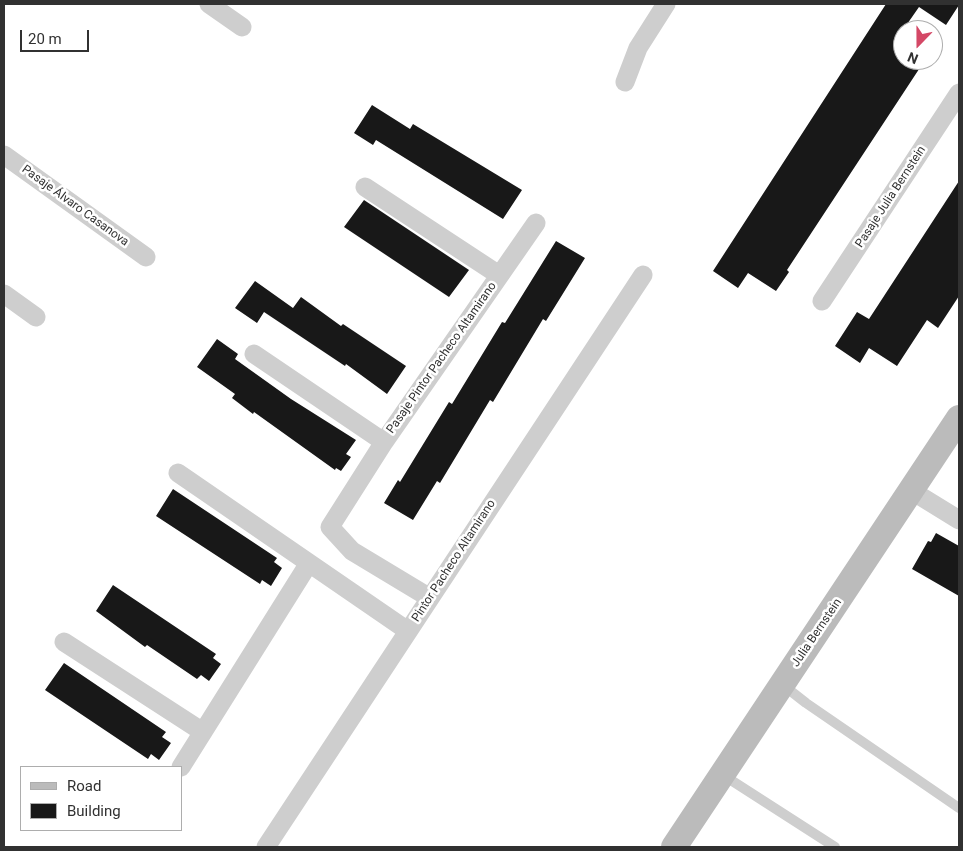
<!DOCTYPE html>
<meta charset="utf-8">
<style>
body{margin:0}
#map{position:relative;width:963px;height:851px;overflow:hidden;background:#fff;font-family:Roboto,sans-serif}
canvas{display:block}
.frame{position:absolute;inset:0;border:5px solid #313131;pointer-events:none}
.legend{position:absolute;left:20px;top:766px;width:162px;height:65px;box-sizing:border-box;background:#fff;border:1px solid #adadad;margin:0;padding:6px 9px;list-style:none;font-size:15px;color:#313131}
.legend li{display:flex;align-items:center;gap:10px;height:25px}
.legend b{width:25px;border:1px solid #adadad}
.north{position:absolute;left:893px;top:20px;width:50px;height:50px;box-sizing:border-box;background:#fff;border:1px solid #adadad;border-radius:50%;rotate:202deg;font-size:14px;font-weight:700;line-height:20px;text-align:center;color:#313131}
.north::after{content:'';display:block;margin:auto;width:18px;height:22px;background:#d44866;clip-path:polygon(50% 0,100% 100%,50% 72%,0 100%)}
.scale{position:absolute;left:20px;top:30px;width:69px;height:22px;box-sizing:border-box;border:2px solid #313131;border-top:0;padding-left:6px;font-size:15px;line-height:18px;white-space:nowrap;color:#313131;-webkit-text-stroke:4px #fff;paint-order:stroke}
</style>
<div id="map">
<canvas width="963" height="851"></canvas>
<div class="frame"></div>
<ul class="legend">
<li><b style="height:6px;background:#bbb"></b>Road</li>
<li><b style="height:14px;background:#181818"></b>Building</li>
</ul>
<div class="north">N</div>
<div class="scale">20 m</div>
</div>
<script>
const context = document.querySelector('canvas').getContext('2d');
context.lineJoin = 'round';
function fillPath(path, color) { context.fillStyle = color; context.fill(path, 'evenodd'); }
const poly = rows => new Path2D(rows.map(r => 'M' + r).join(''));
function stroke(path, color, width, dash) { context.strokeStyle = color; context.lineWidth = width; context.lineCap = dash ? 'butt' : 'round'; context.setLineDash(dash || []); context.stroke(path); }
function label(font, color, halo, rows, align = 'center') {
  context.font = font + ' Roboto,sans-serif'; context.lineWidth = 5; context.setLineDash([]); context.textBaseline = 'middle'; context.strokeStyle = halo; context.fillStyle = color; for (const [text, x, y, turn = 0] of rows) {
    context.save(); context.translate(x, y); context.rotate((+turn || 0) * Math.PI / 180); context.textAlign = isNaN(turn) ? turn : align; if (halo) context.strokeText(text, 0, 0); context.fillText(text, 0, 0); context.restore();
  }
}
fillPath(poly([
 [886,4,959,5,946,25,919,7,903,30,903,60,925,60,787,270,789,272,776,291,748,273,738,288,713,271],
 [372,105,410,129,413,124,522,190,503,219,376,140,373,145,354,133],
 [959,181,959,296,938,328,927,320,897,366,869,348,860,363,835,346,857,312,869,319],
 [364,200,469,270,449,297,344,227],
 [556,241,585,258,546,321,543,319,493,402,490,400,440,483,437,481,413,520,384,503,398,480,400,482,449,402,452,404,502,322,505,323],
 [255,281,293,308,301,297,341,326,343,324,406,366,387,394,346,364,345,366,264,312,257,323,235,308],
 [217,339,238,354,235,359,291,399,356,440,346,454,351,457,341,471,336,468,335,470,254,412,253,414,232,398,235,394,197,367],
 [173,489,277,558,274,562,282,568,271,586,262,580,260,584,156,516],
 [936,533,959,546,959,596,912,569,928,541,931,542],
 [113,585,216,654,213,658,221,664,209,681,201,675,197,679,147,645,145,647,96,611],
 [64,663,166,732,162,737,171,743,159,760,151,754,148,759,45,690]
]), '#181818');
stroke(poly([
 [783,685,806,703,959,808],
 [723,775,835,847]
]), '#cecece', 10);
stroke(poly([
 [209,4,242,27],
 [625,82,638,48,666,4],
 [4,155,146,257],
 [365,187,499,275],
 [4,294,36,317],
 [822,301,959,93],
 [254,354,384,442],
 [178,473,408,631],
 [912,491,959,520],
 [430,598,352,551,330,527,384,442,536,223],
 [64,642,203,732],
 [181,767,309,563],
 [266,847,643,275]
]), '#cecece', 19);
stroke(poly([
 [674,847,959,418]
]), '#bbb', 26);
label('12px', '#313131', '#fff', [
 ["Pasaje Julia Bernstein",891,197,-57],
 ["Pasaje Álvaro Casanova",75,206,36],
 ["Pasaje Pintor Pacheco Altamirano",442,358,-55],
 ["Pintor Pacheco Altamirano",454,561,-57],
 ["Julia Bernstein",817,633,-56]
]);
</script>
